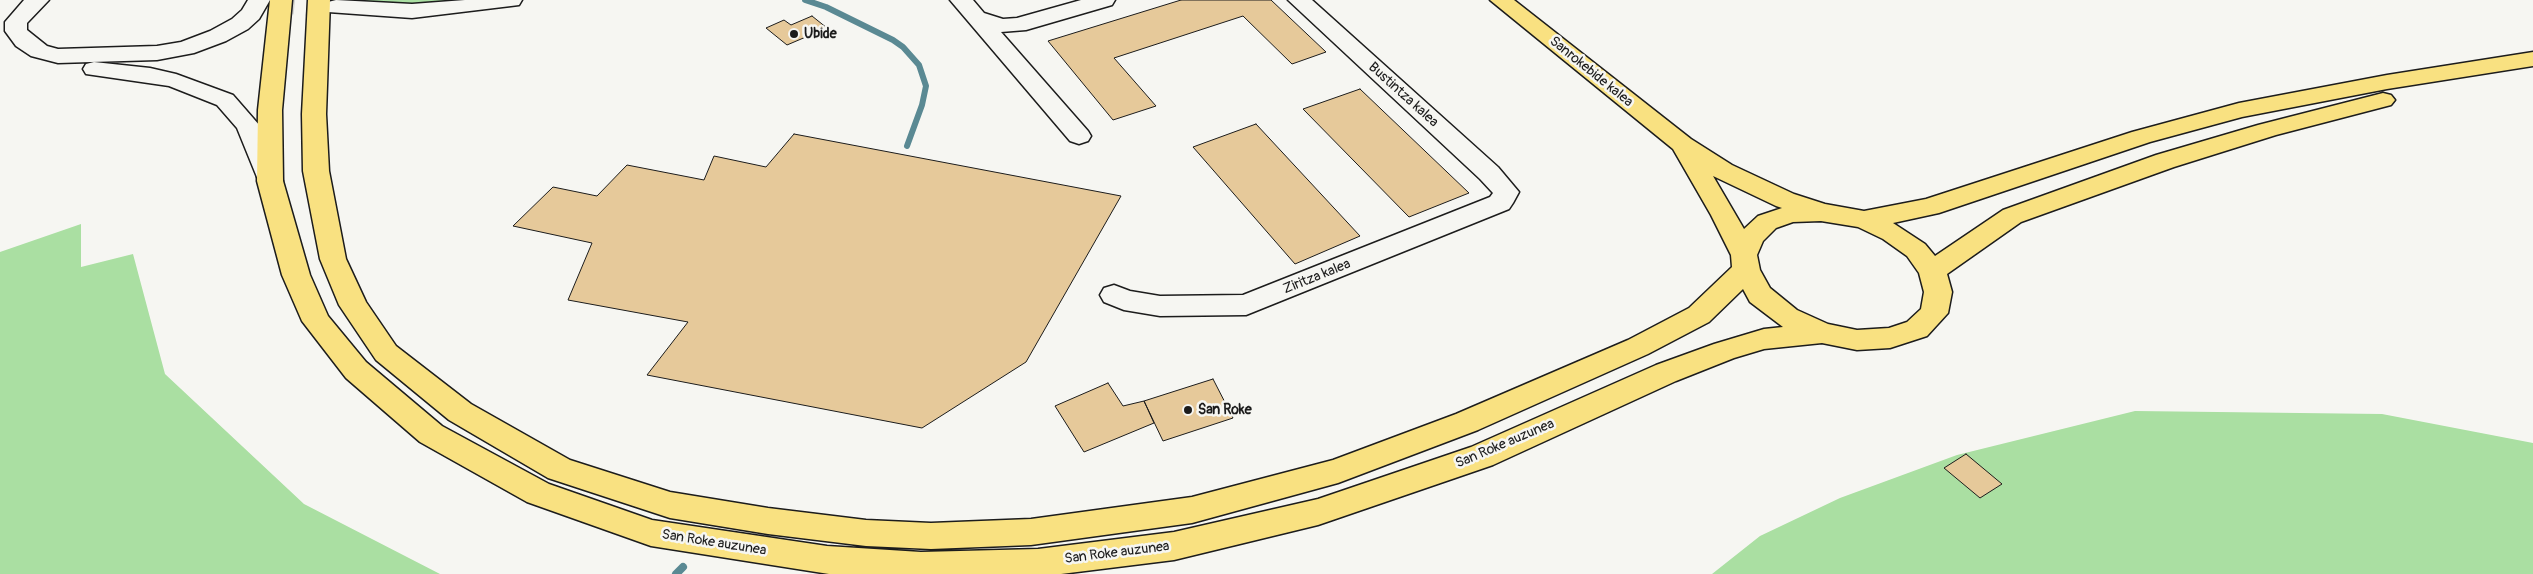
<!DOCTYPE html>
<style>
body{margin:0}
canvas{display:block;background:#f6f6f2}
</style>
<canvas width="2533" height="574"></canvas>
<script>
const context = document.querySelector('canvas').getContext('2d');
context.lineJoin = 'round';
function fillPath(path, color) { context.fillStyle = color; context.fill(path, 'evenodd'); }
const poly = rows => new Path2D(rows.map(r => 'M' + r).join(''));
function stroke(path, color, width, dash) { context.strokeStyle = color; context.lineWidth = width; context.lineCap = dash ? 'butt' : 'round'; context.setLineDash(dash || []); context.stroke(path); }
function label(font, color, halo, rows, align = 'center') {
  context.font = font + ' Pangolin,sans-serif'; context.lineWidth = 5; context.setLineDash([]); context.textBaseline = 'middle'; context.strokeStyle = halo; context.fillStyle = color; for (const [text, x, y, turn = 0] of rows) {
    context.save(); context.translate(x, y); context.rotate((+turn || 0) * Math.PI / 180); context.textAlign = isNaN(turn) ? turn : align; if (halo) context.strokeText(text, 0, 0); context.fillText(text, 0, 0); context.restore();
  }
}
fillPath(poly([
 [340,0,511,0,336,7],
 [81,224,81,267,133,254,165,374,304,504,440,574,0,574,0,252],
 [2135,411,2382,414,2533,443,2533,574,1712,574,1760,536,1840,498,1957,455]
]), '#aadfa2');
stroke(poly([
 [805,0,826,7,893,40,903,47,919,65,926,86,922,105,907,146]
]), '#5a8993', 6);
stroke(poly([
 [676,574,683,567]
]), '#5a8993', 8);
const building = poly([
 [1181,0,1271,0,1326,52,1292,64,1243,16,1114,58,1156,106,1113,120,1048,41,1181,0],
 [812,16,827,28,787,45,766,28,784,20,791,25,812,16],
 [1360,89,1469,193,1409,217,1303,109,1360,89],
 [1256,124,1360,236,1295,264,1193,147,1256,124],
 [794,134,1121,196,1026,362,922,428,647,375,688,322,568,300,592,243,513,226,553,187,597,196,627,165,704,180,714,156,766,167,794,134],
 [1213,379,1233,418,1163,441,1144,401,1213,379],
 [1108,383,1123,406,1144,401,1154,423,1084,452,1055,406,1108,383],
 [1966,454,2002,484,1980,498,1944,468,1966,454]
]);
fillPath(building, '#e6c99a');
stroke(building, '#1c1c1c', 1);
stroke(poly([
 [271,0,336,7]
]), '#d5d5d2', 24, [24, 12]);
const minor = poly([
 [24,0,49,0,27,23,27,30,47,46,58,49,157,46,181,42,210,31,232,19,242,10,248,0,270,0,259,19,248,29,226,41,194,53,157,60,58,63,31,56,16,46,5,31,5,22,24,0],
 [336,0,412,4,465,0,522,0,519,5,511,6,412,18,328,12,325,7,328,2,336,0],
 [950,0,973,0,984,13,1003,19,1017,18,1081,0,1115,0,1112,5,1026,30,1001,32,1088,131,1091,136,1088,141,1079,144,1070,141,950,0],
 [1288,0,1312,0,1498,167,1519,192,1513,203,1509,209,1246,315,1160,316,1124,310,1104,302,1100,295,1104,288,1114,285,1130,291,1160,296,1243,295,1490,197,1493,193,1480,179,1288,0],
 [94,62,150,68,176,74,233,95,260,126,283,181,279,187,270,189,261,187,237,128,217,105,169,86,86,74,83,69,86,64,94,62]
]);
const major = poly([
 [270,0,292,0,282,110,283,181,310,275,328,316,366,362,442,426,549,484,652,520,827,546,921,552,1038,549,1174,532,1318,499,1471,447,1656,365,1714,344,1764,329,1783,327,1750,302,1743,289,1709,322,1648,354,1478,430,1338,483,1192,523,1031,545,931,549,866,546,768,534,670,518,548,478,449,420,376,360,339,305,320,259,303,171,302,114,308,0,330,0,326,114,329,171,346,259,366,302,396,346,471,404,570,460,670,492,768,508,866,520,931,523,1031,519,1192,497,1333,460,1456,414,1628,340,1689,308,1732,267,1731,255,1711,215,1673,149,1490,0,1514,0,1691,139,1732,165,1794,194,1825,204,1864,211,1926,199,2132,132,2239,103,2387,75,2533,52,2533,66,2387,89,2242,117,2150,142,1939,213,1893,223,1925,244,1935,256,2003,210,2156,155,2258,125,2383,93,2391,95,2395,100,2391,105,2276,135,2174,167,2021,222,1947,274,1952,292,1948,313,1927,336,1890,348,1857,350,1822,343,1764,349,1734,358,1676,381,1493,465,1318,525,1174,560,1061,574,829,574,651,546,527,502,420,442,346,378,302,321,282,275,257,181,258,110,270,0],
 [1713,176,1776,206,1782,208,1758,216,1744,229,1713,176],
 [1821,221,1858,227,1883,239,1907,256,1919,273,1924,292,1921,309,1907,322,1889,328,1857,330,1828,324,1797,310,1770,288,1760,270,1757,255,1763,241,1776,228,1793,222,1821,221]
]);
stroke(minor, '#1c1c1c', 3);
stroke(major, '#1c1c1c', 3);
fillPath(minor, '#f6f6f2');
fillPath(major, '#f9e181');
for (const [x, y, r, color] of [
 [794,34,5,"#1c1c1c"],
 [1188,410,5,"#1c1c1c"]
]) { const dot = new Path2D(); dot.arc(x, y, r, 0, 2 * Math.PI); context.fillStyle = color; context.fill(dot); stroke(dot, '#f6f6f2', 2); }
label('bold 14px', '#1c1c1c', '#f6f6f2', [
 ["Ubide",804,34],
 ["San Roke",1198,410]
], 'left');
label('14px', '#1c1c1c', '#f6f6f2', [
 ["Sanrokebide kalea",1591,72,39],
 ["Bustintza kalea",1403,95,42],
 ["Ziritza kalea",1317,277,-22],
 ["San Roke auzunea",1505,444,-23],
 ["San Roke auzunea",714,543,9],
 ["San Roke auzunea",1117,553,-7]
]);
</script>
